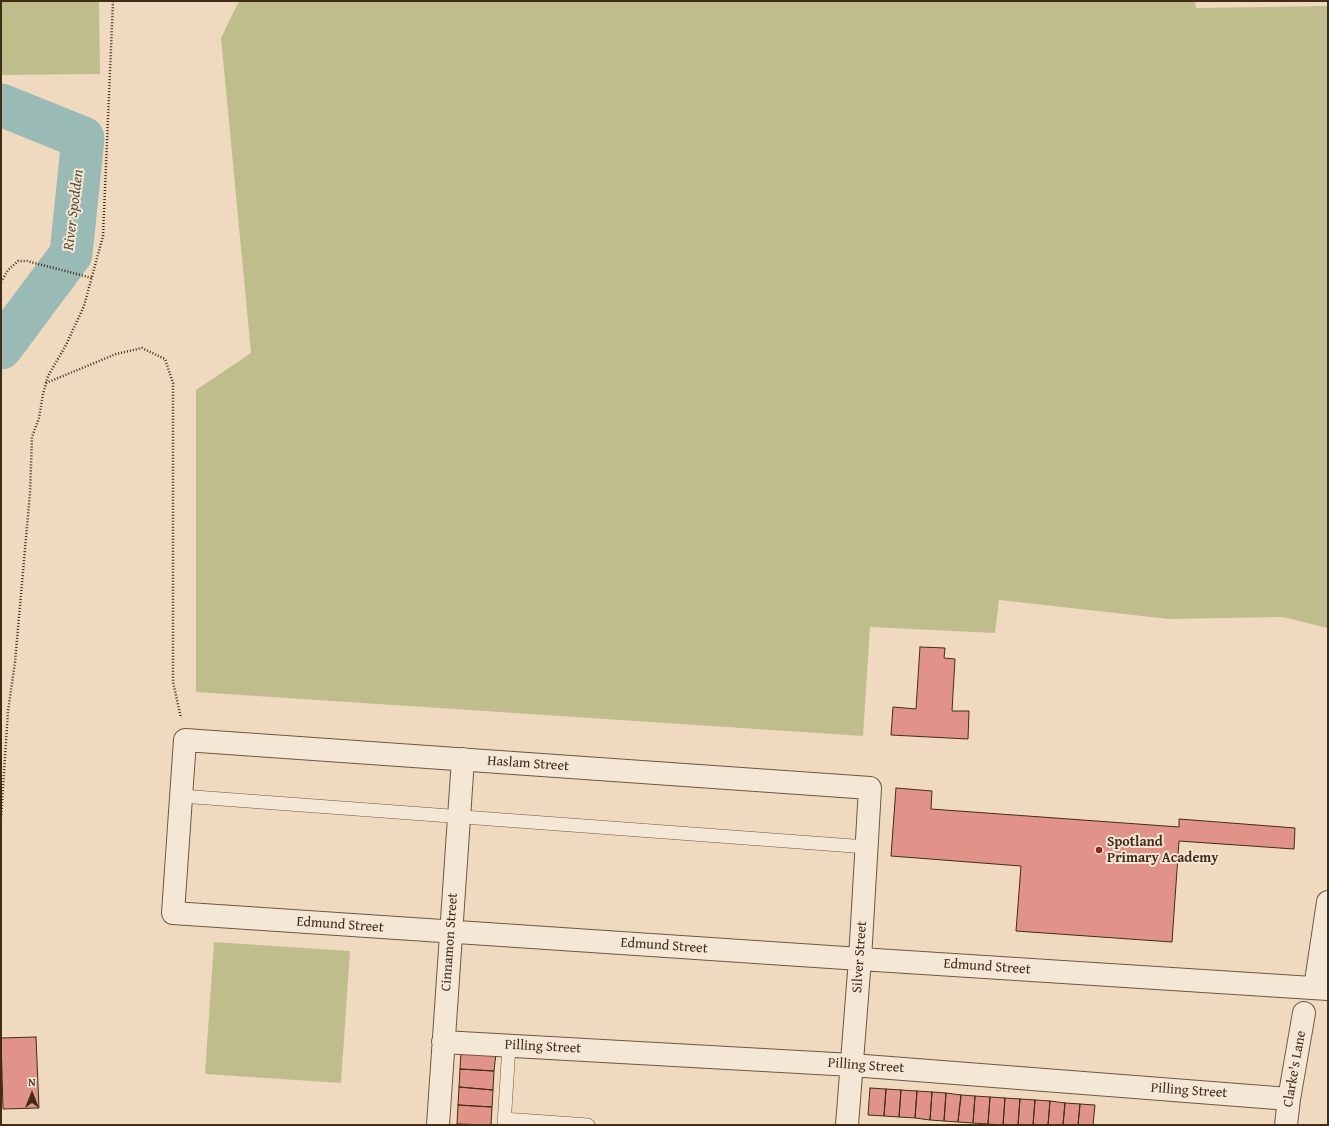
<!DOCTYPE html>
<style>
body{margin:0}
#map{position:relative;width:1329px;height:1126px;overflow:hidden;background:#efdabf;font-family:"Gentium Book Plus",serif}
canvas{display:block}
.frame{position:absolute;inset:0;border:2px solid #412c18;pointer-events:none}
.north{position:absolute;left:12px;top:1074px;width:40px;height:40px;-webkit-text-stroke:3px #f5e7d5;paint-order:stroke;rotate:0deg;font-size:11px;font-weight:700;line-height:16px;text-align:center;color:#412c18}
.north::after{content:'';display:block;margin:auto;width:14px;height:18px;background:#412c18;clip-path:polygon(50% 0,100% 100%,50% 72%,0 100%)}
</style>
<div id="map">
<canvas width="1329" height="1126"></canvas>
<div class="frame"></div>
<div class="north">N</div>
</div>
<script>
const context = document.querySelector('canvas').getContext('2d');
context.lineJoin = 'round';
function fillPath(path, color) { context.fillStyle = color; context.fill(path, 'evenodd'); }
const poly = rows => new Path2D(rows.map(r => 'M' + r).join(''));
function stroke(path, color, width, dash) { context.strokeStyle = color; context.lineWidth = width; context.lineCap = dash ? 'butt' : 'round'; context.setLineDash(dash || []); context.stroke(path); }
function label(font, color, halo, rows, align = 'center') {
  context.font = font + ' "Gentium Book Plus",serif'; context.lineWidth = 4; context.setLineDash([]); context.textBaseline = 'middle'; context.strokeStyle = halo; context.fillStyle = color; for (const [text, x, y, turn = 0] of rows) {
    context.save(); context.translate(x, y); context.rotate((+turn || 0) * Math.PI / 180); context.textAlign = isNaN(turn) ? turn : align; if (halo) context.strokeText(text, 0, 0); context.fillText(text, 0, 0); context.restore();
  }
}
fillPath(poly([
 [1,1,99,1,100,74,1,75],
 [239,1,1195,1,1196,8,1328,6,1328,628,1283,617,1169,619,999,600,995,633,870,627,863,736,196,692,196,390,251,353,221,38],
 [214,942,350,951,341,1083,205,1074]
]), '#c0bd8d');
stroke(poly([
 [1,105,83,138,71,254,1,348]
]), '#9abab5', 43);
const building = poly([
 [920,647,945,648,944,658,955,659,952,711,969,711,968,739,891,735,893,707,916,709,920,647],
 [896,788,932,791,931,809,1179,827,1179,819,1295,828,1294,849,1179,841,1172,942,1016,931,1021,866,891,856,896,788],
 [36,1037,39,1108,3,1109,1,1038,36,1037],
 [461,1051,496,1053,494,1071,460,1069,461,1051],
 [460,1069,494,1071,493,1090,459,1087,460,1069],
 [459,1087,493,1090,492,1107,458,1105,459,1087],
 [870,1088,886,1089,884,1116,868,1115,870,1088],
 [886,1089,901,1090,899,1117,884,1116,886,1089],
 [901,1090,917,1091,915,1118,899,1117,901,1090],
 [917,1091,932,1092,930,1120,915,1118,917,1091],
 [932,1092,946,1093,944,1121,930,1120,932,1092],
 [946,1093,961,1095,958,1122,944,1121,946,1093],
 [961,1095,975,1096,973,1123,958,1122,961,1095],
 [975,1096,990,1097,988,1124,973,1123,975,1096],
 [990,1097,1005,1098,1003,1125,988,1124,990,1097],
 [1005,1098,1020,1099,1018,1125,1003,1125,1005,1098],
 [1020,1099,1035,1100,1033,1125,1018,1125,1020,1099],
 [1035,1100,1050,1101,1048,1125,1033,1125,1035,1100],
 [1050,1101,1065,1103,1063,1125,1048,1125,1050,1101],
 [1065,1103,1080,1104,1078,1125,1063,1125,1065,1103],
 [1080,1104,1095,1105,1093,1125,1078,1125,1080,1104],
 [458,1105,492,1107,491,1125,457,1124,458,1105]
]);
fillPath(building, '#e19389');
stroke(building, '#412c18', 1);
const lane = poly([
 [181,796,867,847],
 [504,1119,588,1125],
 [504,1125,509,1046]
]);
const street = poly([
 [1315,988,1328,902],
 [443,1042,852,1065,1289,1099],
 [438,1125,463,759],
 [847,1125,860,959,870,788,185,740,173,913,860,959,1328,989],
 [1286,1125,1289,1099,1304,1013]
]);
stroke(lane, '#6c5842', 14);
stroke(street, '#6c5842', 24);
stroke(poly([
 [1,282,8,270,18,261,27,261,92,278],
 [46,383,116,354,142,348,165,359,173,383,173,682,181,718],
 [1,818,8,711,15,662,30,493,32,437,39,418,43,394,48,376,66,345,84,306,103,236,113,1]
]), '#412c18', 2.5, [1, 2]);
stroke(lane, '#f5e7d5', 13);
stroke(street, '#f5e7d5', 22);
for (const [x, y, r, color] of [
 [1099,850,4,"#8f2418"]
]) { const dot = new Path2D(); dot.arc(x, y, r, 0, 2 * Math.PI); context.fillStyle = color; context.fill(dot); stroke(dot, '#f5e7d5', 1.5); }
label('14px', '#412c18', '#f5e7d5', [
 ["Haslam Street",528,764,4],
 ["Edmund Street",340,925,4],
 ["Cinnamon Street",450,942,-86],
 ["Edmund Street",664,946,4],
 ["Silver Street",860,957,-86],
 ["Edmund Street",987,967,4],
 ["Pilling Street",543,1047,3],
 ["Pilling Street",866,1066,4],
 ["Clarke's Lane",1295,1069,-80],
 ["Pilling Street",1189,1091,4]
]);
label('bold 14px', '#412c18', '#f5e7d5', [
 ["Spotland",1107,842],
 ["Primary Academy",1107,858]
], 'left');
label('italic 15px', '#57503f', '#f5e7d5', [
 ["River Spodden",74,210,-83]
]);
</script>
